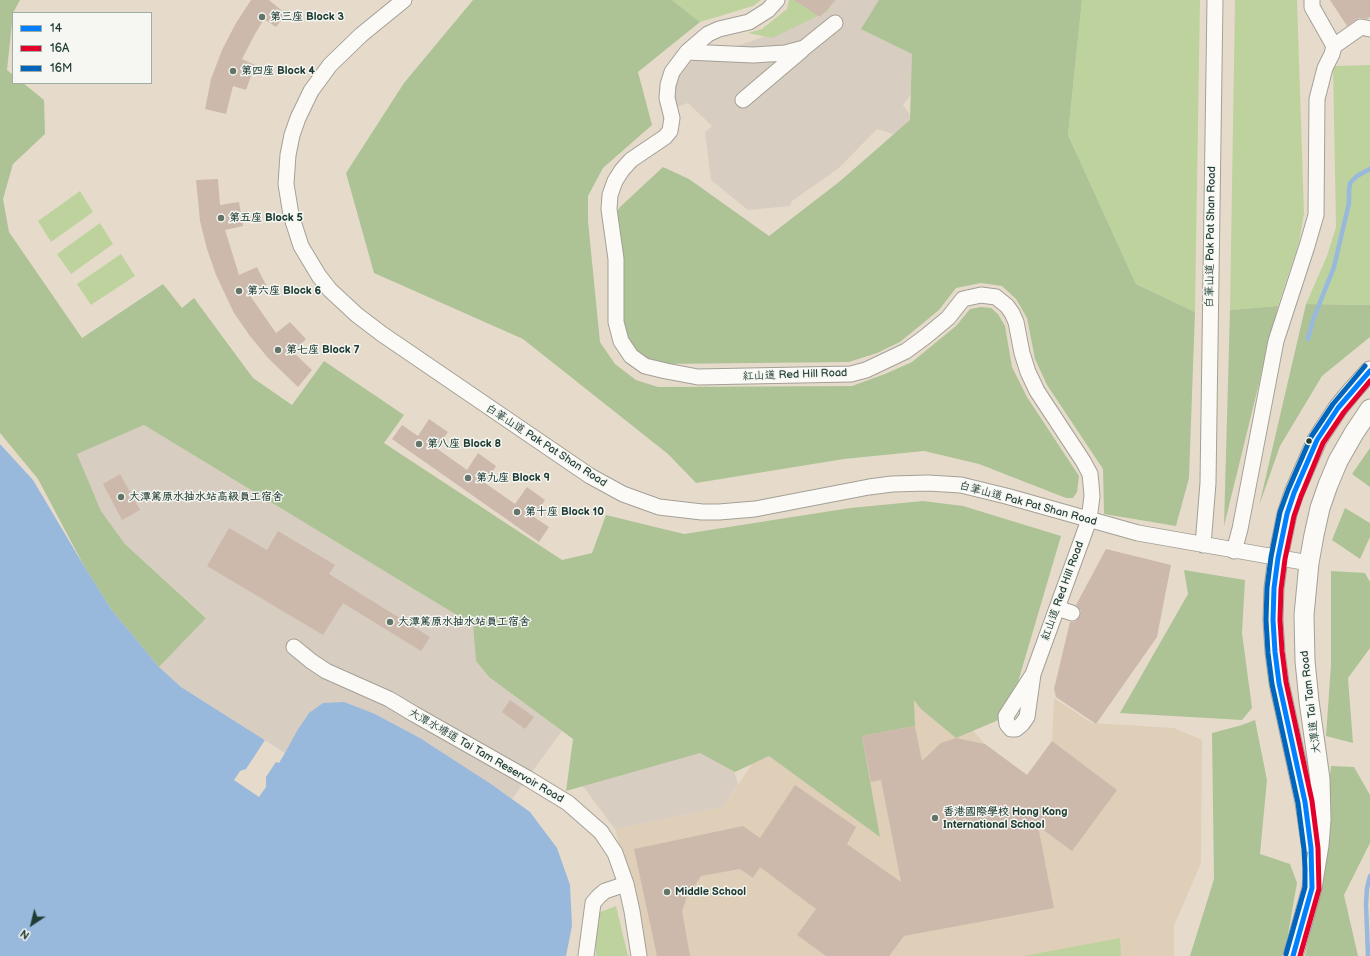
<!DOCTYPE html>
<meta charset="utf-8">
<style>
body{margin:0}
#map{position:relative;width:1370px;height:956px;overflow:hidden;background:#e6dbcb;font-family:"Balsamiq Sans",sans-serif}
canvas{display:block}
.legend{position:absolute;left:12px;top:12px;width:140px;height:72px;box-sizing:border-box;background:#f6f6f2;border:1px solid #a0aca6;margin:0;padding:5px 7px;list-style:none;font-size:12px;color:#1f3d34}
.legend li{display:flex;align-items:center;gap:8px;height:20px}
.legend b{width:20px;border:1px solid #a0aca6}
.north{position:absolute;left:12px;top:904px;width:40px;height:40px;-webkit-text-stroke:3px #f6f6f2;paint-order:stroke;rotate:215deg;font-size:11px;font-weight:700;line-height:16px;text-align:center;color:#1f3d34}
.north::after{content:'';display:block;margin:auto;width:14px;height:18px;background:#1f3d34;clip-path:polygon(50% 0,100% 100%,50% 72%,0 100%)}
</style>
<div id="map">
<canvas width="1370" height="956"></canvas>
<ul class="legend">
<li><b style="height:5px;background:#0080ff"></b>14</li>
<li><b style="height:5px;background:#e4002b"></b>16A</li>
<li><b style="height:5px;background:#0065bd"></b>16M</li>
</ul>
<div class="north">N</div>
</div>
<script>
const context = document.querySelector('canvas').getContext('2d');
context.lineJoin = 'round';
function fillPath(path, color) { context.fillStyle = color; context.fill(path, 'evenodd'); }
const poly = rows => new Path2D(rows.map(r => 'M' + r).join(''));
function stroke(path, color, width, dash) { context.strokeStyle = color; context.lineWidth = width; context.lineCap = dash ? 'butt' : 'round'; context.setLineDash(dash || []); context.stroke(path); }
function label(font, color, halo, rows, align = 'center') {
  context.font = font + ' "Balsamiq Sans","LXGW WenKai TC",sans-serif'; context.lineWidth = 3; context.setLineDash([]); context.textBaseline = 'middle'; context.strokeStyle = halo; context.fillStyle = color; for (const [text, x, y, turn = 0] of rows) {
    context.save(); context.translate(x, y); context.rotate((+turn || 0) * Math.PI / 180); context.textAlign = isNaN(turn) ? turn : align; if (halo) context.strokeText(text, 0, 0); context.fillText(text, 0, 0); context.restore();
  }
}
fillPath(poly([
 [915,691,950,704,985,744,1027,775,1052,741,1054,698,1092,723,1174,728,1202,740,1201,863,1174,926,1174,956,644,956,636,907,615,829,723,807,776,728]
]), '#dfcfb9');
fillPath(poly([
 [836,0,932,0,932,66,903,105,916,123,899,136,877,129,839,168,792,201,790,206,748,210,711,180,705,132,712,126,688,103,677,107,674,96,674,87,683,69,689,62,700,58,725,50,769,35,798,3,820,17],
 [144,425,473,625,476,661,489,677,562,731,512,799,491,784,420,738,375,714,285,753,181,687,159,667,206,617,125,544,101,511,77,454],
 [725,737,738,784,723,807,615,829,578,780]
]), '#d8cdc1');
fillPath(poly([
 [672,0,761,0,753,6,700,22],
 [789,0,834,0,828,11,772,38,748,33,762,29,787,9],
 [1082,0,1200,0,1195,312,1136,284,1068,135],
 [1235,0,1297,0,1304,213,1299,242,1278,306,1230,310],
 [1370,65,1370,305,1306,304,1327,256,1336,227,1333,66],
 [80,191,93,212,51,242,38,221],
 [100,223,113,244,71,274,57,254],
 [121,254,135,276,91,305,77,284],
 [616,906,628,956,596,956,595,914],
 [1120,938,1121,956,1024,956]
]), '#bed29e');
fillPath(poly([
 [0,0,20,0,13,13,7,70,13,75,13,83,23,83,44,100,45,134,13,164,3,199,9,232,82,338,163,284,182,308,194,298,253,378,292,405,324,361,404,415,384,443,562,560,592,553,606,515,684,534,850,508,923,501,963,506,1061,536,1008,716,956,738,921,709,914,700,915,726,862,736,880,837,769,756,735,772,700,753,566,791,573,739,489,677,476,661,473,625,144,425,77,454,101,511,125,544,206,618,159,667,111,609,84,566,38,479,0,433],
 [473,0,672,0,700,22,638,72,652,125,603,168,588,196,588,221,600,342,615,364,636,380,658,387,852,386,885,374,912,362,956,326,970,309,981,307,991,308,998,314,1005,326,1012,367,1027,397,1079,476,1077,492,1073,498,1066,498,979,464,924,451,844,459,696,483,668,454,523,339,374,273,346,173,404,83],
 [879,0,1082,0,1068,135,1136,284,1195,312,1189,478,1176,526,1104,514,1103,469,1047,385,1035,359,1027,318,1016,299,1002,286,981,283,956,288,939,310,900,342,877,353,849,362,661,364,647,359,632,348,622,334,611,220,620,207,663,167,689,179,769,236,839,182,910,120,912,54,861,29],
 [1306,304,1370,305,1370,337,1322,376,1280,446,1259,506],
 [1278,306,1224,526,1230,310],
 [1370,448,1370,487,1352,474],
 [1345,508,1370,523,1370,537,1360,559,1332,540],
 [1184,570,1245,580,1242,633,1252,708,1242,720,1120,713,1188,594],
 [1331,571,1365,573,1370,582,1370,648,1348,678,1353,743,1326,736,1331,665],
 [1255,720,1267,780,1260,854,1290,864,1297,883,1286,945,1282,956,1190,956,1214,879,1212,733,1242,725],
 [1331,766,1354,767,1370,795,1370,843,1344,895,1358,956,1305,956,1319,888]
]), '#adc395');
fillPath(poly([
 [0,444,33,480,84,566,111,609,159,667,181,687,285,753,297,731,309,713,323,703,344,702,375,714,420,738,491,784,530,812,557,848,570,885,572,926,566,956,0,956]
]), '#98b8dc');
fillPath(poly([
 [265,740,285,753,279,763,276,762,266,777,266,787,259,797,234,780,240,771,246,769]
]), '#e6dbcb');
stroke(poly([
 [1308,339,1313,320,1334,267,1349,203,1349,191,1350,183,1357,176,1370,169],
 [1368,956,1366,904,1367,888,1370,876]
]), '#98b8dc', 4.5);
fillPath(poly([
 [251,0,269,0,286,14,276,27,264,19,255,34,242,59,255,65,246,90,233,86,226,114,205,109,211,79,222,50,236,23],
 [794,0,836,0,820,17],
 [1330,0,1370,0,1370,17,1367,19,1359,18,1347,26],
 [218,179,220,205,239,202,243,226,225,230,239,275,257,267,266,285,249,294,276,333,290,322,306,339,293,352,312,370,298,387,268,358,250,336,234,313,216,275,207,249,200,221,196,180],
 [429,419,448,432,436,448,467,470,478,453,496,466,485,483,515,504,527,487,545,500,534,517,549,527,539,542,392,439,402,425,418,436],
 [120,474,140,510,122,520,103,484],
 [229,528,267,550,278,531,335,565,329,574,430,637,421,651,343,603,323,635,207,566],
 [1106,549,1171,565,1157,637,1096,724,1056,697,1054,689,1070,622,1074,622,1078,619,1080,616,1081,611,1076,605],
 [510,700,534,717,525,729,502,712],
 [915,726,922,761,941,743,956,738,985,744,1027,775,1052,741,1117,790,1072,851,1038,826,1054,908,904,936,889,956,826,956,797,935,816,909,760,867,753,878,740,869,701,876,687,897,682,911,690,956,657,956,634,849,743,826,760,838,795,785,856,827,847,844,901,882,881,780,871,782,862,736]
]), '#ccb9ab');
const minor = poly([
 [404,0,361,35,330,65,311,91,298,118,292,135,288,155,286,184,291,215,301,246,319,276,330,290,357,315,382,334,590,476,623,494,659,507,702,512,719,512,755,509,869,487,892,484,928,483,961,485,1006,496,1138,533,1309,563],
 [777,0,768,10,749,22,719,29,708,34,687,52,672,72,668,85,667,98,672,118,670,131,665,137,631,160,622,170,615,181,610,195,609,209,616,259,616,322,621,341,631,356,645,366,666,371,698,377,851,374,866,370,906,351,925,337,948,318,963,299,981,295,996,297,1007,306,1012,313,1016,322,1022,353,1028,372,1037,391,1083,461,1090,474,1091,484,1092,496,1089,520,1033,674,1027,717,1022,724,1016,729,1011,729,1007,724,1006,716,1033,674],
 [1312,0,1312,7,1334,46],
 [687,52,753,55,785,53,804,48,835,23],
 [743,100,802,50],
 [1203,545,1208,483,1215,0],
 [1234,551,1240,529,1276,341,1307,246,1316,215,1317,99,1325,68,1332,54,1334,46,1361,27,1370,29],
 [1057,608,1072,613],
 [294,647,311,661,326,671,389,699,414,714,527,778,568,803,601,832,615,853,626,884,632,911,639,956],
 [586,956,593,903,599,896,605,891,626,884]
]);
const major = poly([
 [1311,843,1305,802,1279,683,1275,652,1273,620,1274,588,1278,558,1287,514,1294,493,1317,440,1338,408,1352,391,1370,371],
 [1293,956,1312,888,1319,845,1321,820,1320,779,1309,701,1305,661,1304,615,1309,563,1314,535,1320,508,1328,485,1338,461,1354,433,1370,409]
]);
stroke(minor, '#a3a096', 17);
stroke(major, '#a3a096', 21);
stroke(minor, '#fbfaf7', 15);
stroke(major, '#fbfaf7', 19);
stroke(poly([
 [1293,956,1312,888,1311,848,1305,802,1279,683,1275,652,1273,620,1274,588,1278,558,1287,514,1294,493,1317,440,1338,408,1370,371]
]), '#0080ff', 5);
stroke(poly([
 [1300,956,1319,889,1318,848,1312,801,1286,682,1282,651,1280,620,1281,589,1285,559,1294,516,1301,496,1323,443,1344,412,1370,381]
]), '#e4002b', 5);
stroke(poly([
 [1286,954,1305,887,1305,868,1304,849,1298,803,1272,684,1268,653,1266,620,1267,588,1271,557,1280,512,1288,490,1311,437,1333,404,1365,366]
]), '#0065bd', 5);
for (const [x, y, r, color] of [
 [262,17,4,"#657469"],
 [233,71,4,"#657469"],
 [221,218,4,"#657469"],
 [239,291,4,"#657469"],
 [278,350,4,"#657469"],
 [1309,441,3.5,"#1f3d34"],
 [419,444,4,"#657469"],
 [468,478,4,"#657469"],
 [121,497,4,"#657469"],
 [517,512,4,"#657469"],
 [390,622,4,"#657469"],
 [935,818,4,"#657469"],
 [667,892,4,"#657469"]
]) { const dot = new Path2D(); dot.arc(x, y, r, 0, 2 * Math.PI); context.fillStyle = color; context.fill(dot); stroke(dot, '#f6f6f2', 1.5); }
label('bold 11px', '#1f3d34', '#f6f6f2', [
 ["第三座 Block 3",270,17],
 ["第四座 Block 4",241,71],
 ["第五座 Block 5",229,218],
 ["第六座 Block 6",247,291],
 ["第七座 Block 7",286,350],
 ["第八座 Block 8",427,444],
 ["第九座 Block 9",476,478],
 ["大潭篤原水抽水站高級員工宿舍",129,497],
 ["第十座 Block 10",525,512],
 ["大潭篤原水抽水站員工宿舍",398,622],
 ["香港國際學校 Hong Kong",943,812],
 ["International School",943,825],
 ["Middle School",675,892]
], 'left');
label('11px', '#1f3d34', '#f6f6f2', [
 ["白筆山道 Pak Pat Shan Road",1211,237,-89],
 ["紅山道 Red Hill Road",795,375,-2],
 ["白筆山道 Pak Pat Shan Road",546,446,33],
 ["白筆山道 Pak Pat Shan Road",1028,504,15],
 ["紅山道 Red Hill Road",1063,591,-70],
 ["大潭道 Tai Tam Road",1311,702,-97],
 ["大潭水塘道 Tai Tam Reservoir Road",486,756,30]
]);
</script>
